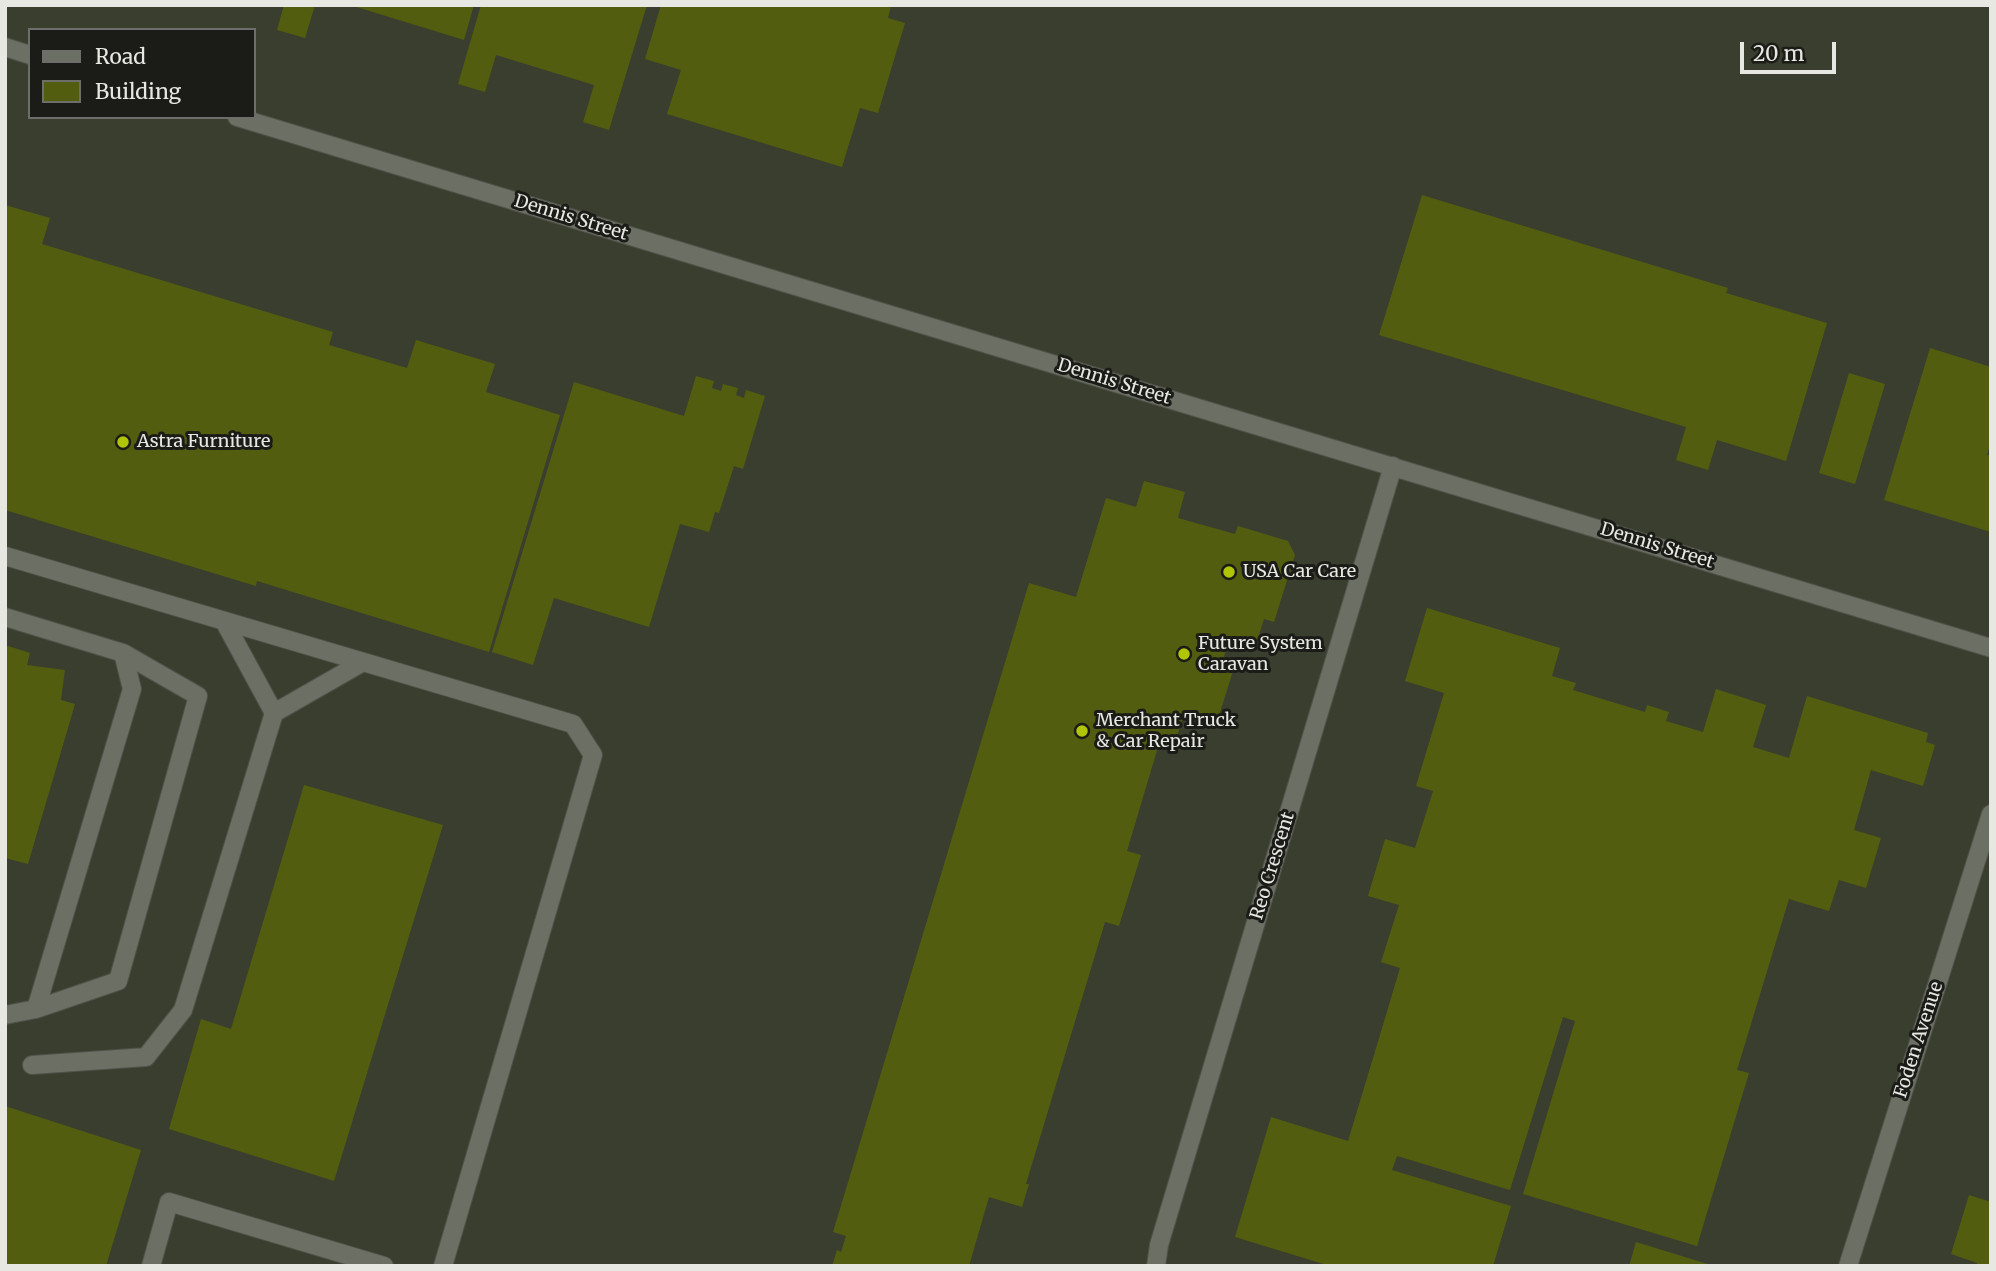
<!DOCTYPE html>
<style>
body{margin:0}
#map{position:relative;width:1996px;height:1271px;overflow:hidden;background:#33352b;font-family:Merriweather,serif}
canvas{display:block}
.frame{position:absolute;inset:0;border:7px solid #e7e8e2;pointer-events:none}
.legend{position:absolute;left:28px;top:28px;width:228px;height:91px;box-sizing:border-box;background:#1b1c18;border:2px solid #6d6e69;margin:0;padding:9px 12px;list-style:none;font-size:21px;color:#e7e8e2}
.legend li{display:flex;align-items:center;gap:14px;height:35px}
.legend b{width:35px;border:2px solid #6d6e69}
.scale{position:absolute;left:1740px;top:42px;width:96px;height:32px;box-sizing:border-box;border:4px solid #e7e8e2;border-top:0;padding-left:9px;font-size:21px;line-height:24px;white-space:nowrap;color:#e7e8e2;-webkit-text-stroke:5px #1b1c18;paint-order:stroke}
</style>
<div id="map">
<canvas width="1996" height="1271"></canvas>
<div class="frame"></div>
<ul class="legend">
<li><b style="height:9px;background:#6c6f64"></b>Road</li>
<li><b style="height:19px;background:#535d0f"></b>Building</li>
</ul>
<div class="scale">20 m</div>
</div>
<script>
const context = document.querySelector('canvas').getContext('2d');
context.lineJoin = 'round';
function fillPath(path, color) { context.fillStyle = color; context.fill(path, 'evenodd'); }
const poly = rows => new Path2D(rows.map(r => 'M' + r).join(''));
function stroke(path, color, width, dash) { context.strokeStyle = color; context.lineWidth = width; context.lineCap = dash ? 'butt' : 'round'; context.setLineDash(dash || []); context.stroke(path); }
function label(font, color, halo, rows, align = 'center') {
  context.font = font + ' Merriweather,serif'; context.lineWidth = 6; context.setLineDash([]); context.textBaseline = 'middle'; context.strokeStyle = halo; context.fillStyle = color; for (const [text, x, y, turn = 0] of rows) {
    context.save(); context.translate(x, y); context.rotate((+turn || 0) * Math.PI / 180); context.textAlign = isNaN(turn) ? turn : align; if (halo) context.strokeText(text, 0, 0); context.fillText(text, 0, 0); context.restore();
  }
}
fillPath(poly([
 [5,5,1991,5,1991,1266,5,1266],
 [30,30,254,30,254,117,30,117]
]), '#3a3e2e');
fillPath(poly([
 [284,5,315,5,305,38,277,30],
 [350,5,474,5,464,40],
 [481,5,647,5,609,130,583,122,594,85,496,55,485,92,458,84],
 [661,5,891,5,888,18,905,23,878,113,860,108,842,167,667,114,681,70,645,59],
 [1422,195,1728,288,1726,293,1827,323,1786,461,1717,440,1708,470,1676,460,1686,427,1379,335],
 [5,205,50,218,42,244,333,332,329,345,407,368,416,340,495,364,486,392,560,415,489,652,257,581,256,586,5,510],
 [1930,348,1991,367,1991,442,1987,455,1991,456,1991,532,1884,500],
 [1849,373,1885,384,1855,484,1819,473],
 [696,376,714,381,712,388,721,391,723,384,738,388,736,395,744,398,746,390,765,396,743,469,734,466,719,513,715,512,709,532,680,524,649,627,554,598,533,665,492,652,574,382,684,416],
 [1144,481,1185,492,1178,518,1235,534,1238,526,1288,541,1295,555,1274,622,1264,619,1256,644,1230,636,1222,664,1234,668,1216,725,1183,716,1173,751,1158,747,1127,851,1141,855,1119,926,1105,922,1026,1184,1029,1184,1022,1207,989,1197,969,1266,832,1266,837,1250,841,1252,846,1236,833,1232,1029,583,1076,597,1106,498,1136,507],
 [1427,608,1560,648,1552,676,1576,683,1573,690,1645,712,1647,705,1669,712,1666,721,1703,732,1716,689,1766,705,1753,747,1789,758,1807,696,1928,733,1926,742,1935,745,1923,786,1871,770,1854,830,1881,838,1866,888,1839,880,1829,911,1789,899,1737,1070,1749,1073,1697,1246,1523,1194,1575,1021,1563,1017,1510,1190,1397,1156,1392,1170,1511,1206,1493,1266,1330,1266,1235,1237,1271,1117,1348,1141,1383,1025,1400,968,1381,962,1399,905,1368,896,1385,839,1415,848,1433,791,1416,786,1444,693,1405,681],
 [5,645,30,653,27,665,65,670,61,700,75,704,28,864,5,858],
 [304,785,443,825,334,1181,169,1129,201,1019,231,1029],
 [5,1106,141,1150,106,1266,5,1266],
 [1969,1195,1991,1202,1991,1266,1976,1266,1977,1263,1951,1254],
 [1636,1242,1711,1265,1711,1266,1629,1266]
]), '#535d0f');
const minor = poly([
 [5,47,30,55],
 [237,117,1991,648],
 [5,556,573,724,593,755,443,1266],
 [5,617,123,653,132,689,36,1009,5,1015],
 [274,713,363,662],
 [36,1009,118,981,198,696,123,653],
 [32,1065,146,1057,183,1010,274,713,224,621],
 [151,1266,169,1202,384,1266],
 [1156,1266,1159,1245,1393,466],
 [1848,1266,1991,814]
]);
stroke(minor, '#50524a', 20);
stroke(minor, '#6c6f64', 18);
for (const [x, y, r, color] of [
 [123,442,7,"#afc506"],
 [1229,572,7,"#afc506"],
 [1184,654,7,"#afc506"],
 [1082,731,7,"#afc506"]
]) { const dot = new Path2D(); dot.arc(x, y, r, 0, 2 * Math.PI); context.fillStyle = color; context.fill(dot); stroke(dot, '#1b1c18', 2.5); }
label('18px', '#e7e8e2', '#1b1c18', [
 ["Dennis Street",571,218,17],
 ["Dennis Street",1114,382,17],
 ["Dennis Street",1657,546,17],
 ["Reo Crescent",1273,866,-73],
 ["Foden Avenue",1919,1040,-72]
]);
label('18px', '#e7e8e2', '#1b1c18', [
 ["Astra Furniture",137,442],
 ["USA Car Care",1243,572],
 ["Future System",1198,644],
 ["Caravan",1198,665],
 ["Merchant Truck",1096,721],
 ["& Car Repair",1096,742]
], 'left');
</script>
